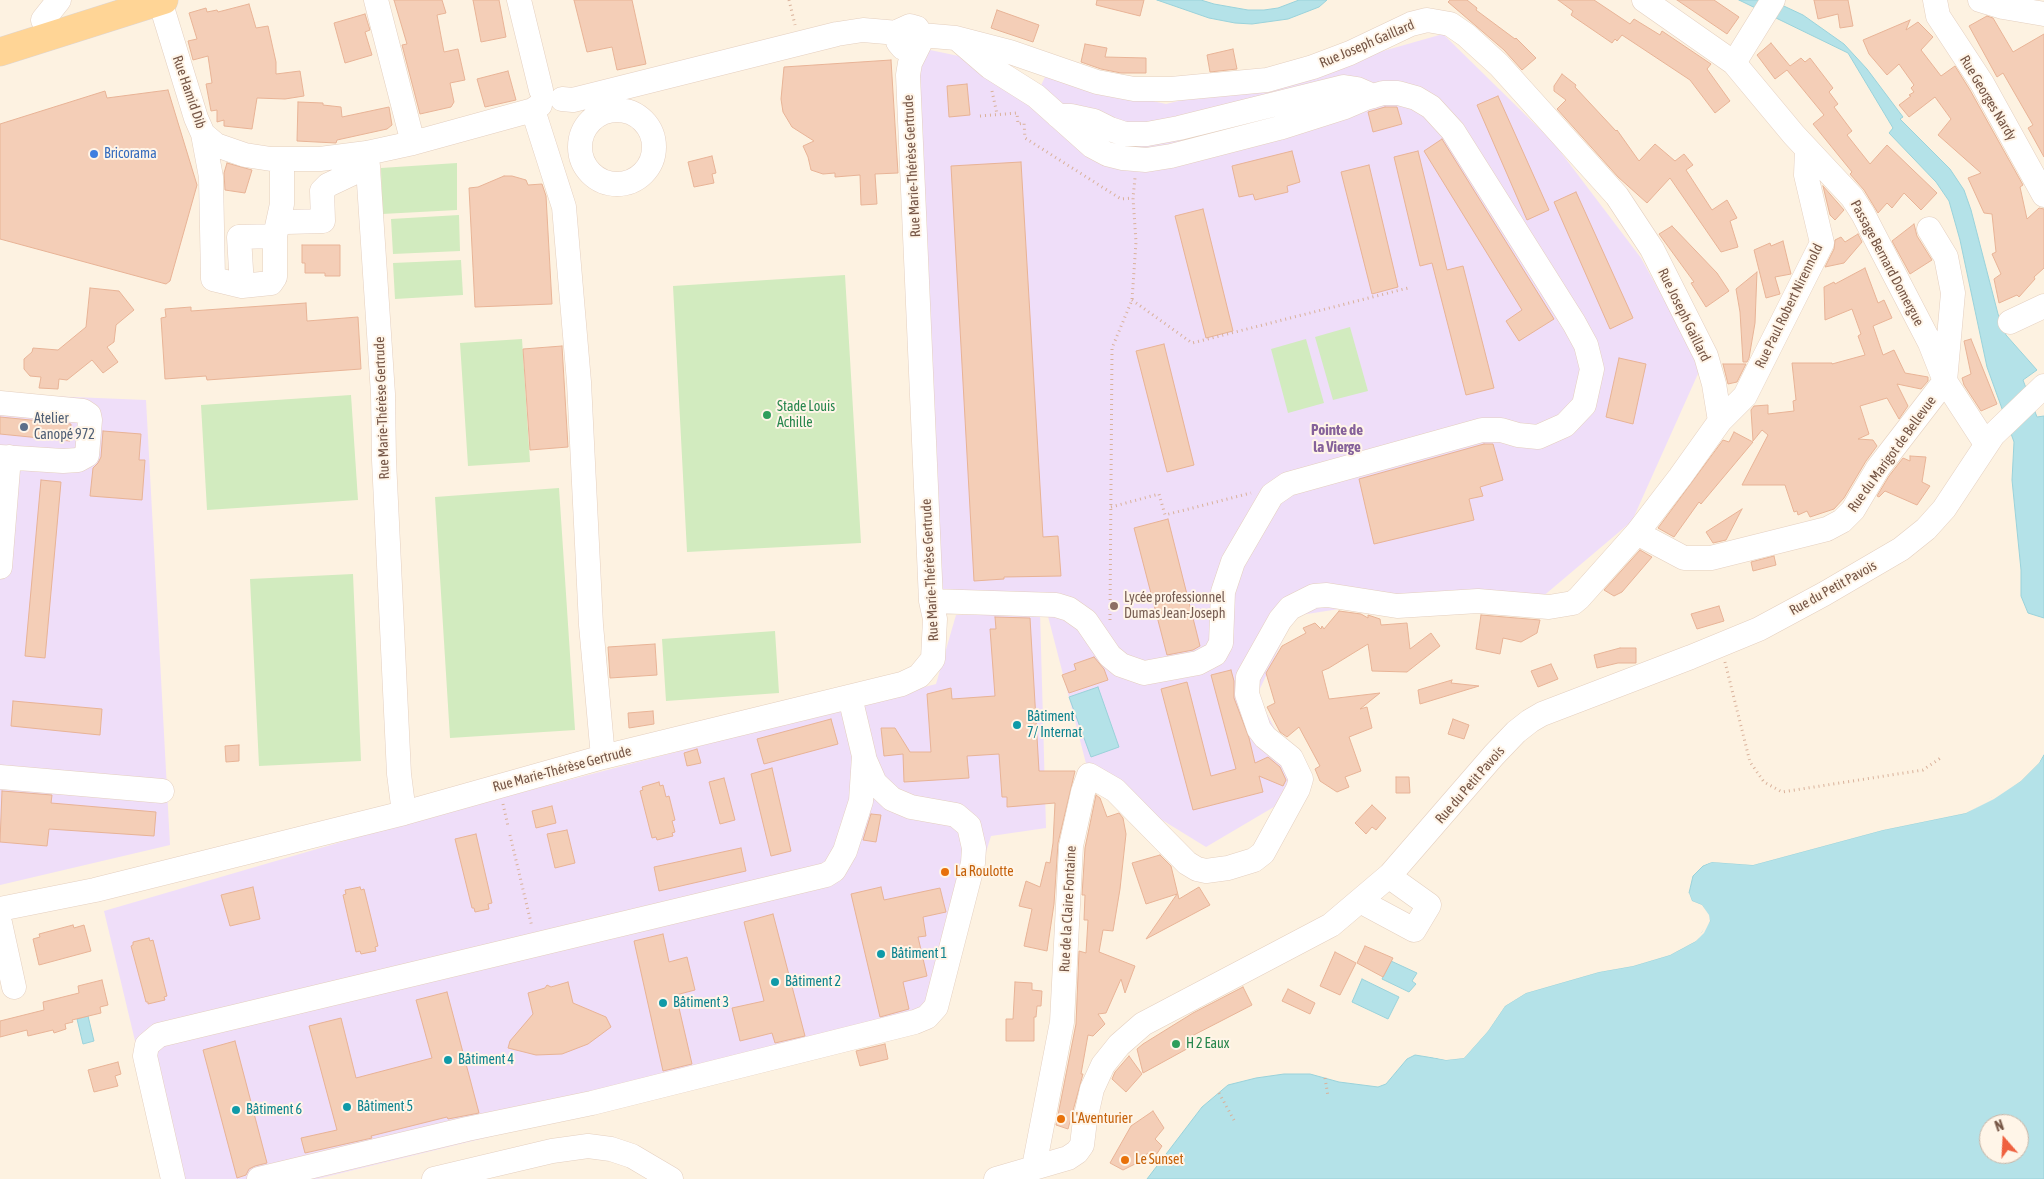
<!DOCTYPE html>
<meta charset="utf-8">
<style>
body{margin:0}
#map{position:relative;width:2044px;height:1179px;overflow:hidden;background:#fdf2e1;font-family:"Asap Condensed",sans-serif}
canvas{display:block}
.north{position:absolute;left:1979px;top:1114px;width:50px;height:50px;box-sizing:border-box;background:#fff5e8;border:1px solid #c8b5a7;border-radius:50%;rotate:341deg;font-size:14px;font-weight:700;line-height:20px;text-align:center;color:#765646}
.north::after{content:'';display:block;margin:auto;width:18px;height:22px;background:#ef613f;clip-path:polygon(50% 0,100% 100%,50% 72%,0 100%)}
</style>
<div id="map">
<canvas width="2044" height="1179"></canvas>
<div class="north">N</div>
</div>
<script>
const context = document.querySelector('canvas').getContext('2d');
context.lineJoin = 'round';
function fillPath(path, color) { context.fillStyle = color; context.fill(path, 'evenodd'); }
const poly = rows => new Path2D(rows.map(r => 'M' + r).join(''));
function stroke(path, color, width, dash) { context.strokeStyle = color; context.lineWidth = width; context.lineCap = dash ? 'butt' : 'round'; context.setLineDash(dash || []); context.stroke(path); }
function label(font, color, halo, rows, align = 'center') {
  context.font = font + ' "Asap Condensed",sans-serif'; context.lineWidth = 4; context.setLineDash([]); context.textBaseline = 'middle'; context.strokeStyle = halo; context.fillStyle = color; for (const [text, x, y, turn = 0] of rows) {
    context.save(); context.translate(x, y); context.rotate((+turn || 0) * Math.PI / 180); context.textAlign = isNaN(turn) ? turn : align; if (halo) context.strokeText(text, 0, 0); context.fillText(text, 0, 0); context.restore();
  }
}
fillPath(poly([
 [1443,34,1553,142,1641,258,1701,367,1632,521,1541,598,1384,602,1294,616,1257,695,1306,788,1206,847,1089,775,1043,597,932,594,911,46,973,59,1036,96,1045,77,1166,104,1383,51],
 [0,394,146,400,170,845,0,885],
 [1040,612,1046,828,991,836,931,1029,317,1179,168,1179,104,911,420,819,936,684,956,615]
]), '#efdef9');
fillPath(poly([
 [457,163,457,210,382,214,381,168],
 [459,215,460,251,393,254,391,219],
 [461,260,463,295,395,299,393,263],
 [845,275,861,543,687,552,673,286],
 [1350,327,1368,391,1333,400,1315,337],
 [522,339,530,462,468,466,460,343],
 [1306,339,1324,403,1288,413,1271,349],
 [351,395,358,500,207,510,201,405],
 [559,488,575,730,450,738,435,497],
 [353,574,361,761,259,766,250,579],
 [775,631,779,693,666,701,662,639]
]), '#d2ebbf');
const water = poly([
 [1157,0,1201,0,1214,4,1248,10,1264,10,1278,8,1299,0,1327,0,1319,7,1288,19,1252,24,1235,23,1209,18,1157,0],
 [1739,0,1771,0,1803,15,1844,44,1867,69,1903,117,1900,119,1950,169,1964,190,1971,210,1998,314,2006,335,2037,370,2023,380,2037,417,2044,416,2044,618,2028,613,2021,596,2021,570,2012,480,2014,442,1987,367,1960,240,1949,201,1936,182,1889,133,1893,128,1848,53,1739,0],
 [1098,687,1119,747,1091,757,1069,697,1098,687],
 [2044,755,2044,1179,1147,1179,1202,1107,1228,1085,1256,1078,1284,1074,1310,1074,1339,1082,1378,1087,1386,1084,1407,1059,1415,1055,1446,1060,1464,1058,1488,1031,1505,1006,1526,993,1599,972,1633,966,1670,955,1696,941,1710,921,1702,905,1692,901,1689,893,1693,876,1703,866,1712,862,1753,865,1883,830,1966,813,2021,781,2039,763,2044,755],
 [1989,1124,2019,1124,2019,1154,1989,1154,1989,1124],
 [1391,961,1417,973,1412,981,1416,984,1409,992,1382,979,1391,961],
 [1362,979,1399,997,1388,1019,1352,1002,1362,979],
 [88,1016,94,1041,83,1044,77,1019,88,1016]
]);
fillPath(water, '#b4e2e8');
stroke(water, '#9ad2da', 1);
fillPath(poly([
 [2044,753,2039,763,2021,781,1994,799,1966,813,1883,830,1753,865,1712,862,1698,867,1712,860,1753,863,1882,827,1965,811,1992,797,2020,779],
 [1689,893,1692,901,1702,905,1709,915,1710,921,1704,933,1696,941,1670,955,1633,966,1599,972,1526,993,1505,1006,1488,1031,1464,1058,1446,1060,1428,1056,1429,1054,1446,1058,1463,1056,1486,1029,1503,1004,1525,991,1599,969,1633,964,1669,953,1694,939,1702,932,1707,921,1706,916,1700,907,1690,903,1687,894]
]), '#fdf2e1');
const building = poly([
 [394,0,442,0,446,13,437,15,444,52,458,49,465,80,450,83,454,102,451,107,420,114,402,45,407,44,394,0],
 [473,0,499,0,506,37,481,42,473,0],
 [574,0,632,0,646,64,617,70,612,47,587,52,574,0],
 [1097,0,1144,0,1140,16,1096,5,1097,0],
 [1450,0,1467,0,1477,8,1476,10,1515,39,1516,38,1536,58,1522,70,1504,50,1448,2,1450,0],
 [1558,0,1594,0,1630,24,1634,19,1660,35,1662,31,1711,64,1707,69,1730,101,1715,113,1690,80,1622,35,1617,41,1615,39,1612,43,1571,15,1573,11,1558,0],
 [1677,0,1714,0,1739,17,1727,34,1677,0],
 [1814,0,1848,0,1853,26,1840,28,1838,14,1818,19,1814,0],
 [249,4,256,28,268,26,276,62,276,74,300,71,304,96,285,99,257,98,252,129,224,126,224,120,217,122,217,110,211,111,206,84,212,83,208,56,193,60,188,41,197,39,189,13,206,8,207,12,217,10,218,12,249,4],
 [997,10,1039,25,1033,42,991,28,997,10],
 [365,14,370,30,365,32,372,55,345,63,334,23,365,14],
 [1987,16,1993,18,2013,52,2044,34,2044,157,2028,128,2033,125,2003,73,1997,77,1969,26,1987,16],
 [1910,20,1906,30,1918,22,1933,37,1921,50,1941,76,1955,66,1970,90,2023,185,2020,187,2027,219,2039,208,2044,209,2044,268,2034,277,2035,279,2019,297,2017,295,1999,303,1994,279,2001,274,1992,254,1996,252,1992,214,1984,213,1968,178,1981,173,1938,135,1951,119,1935,97,1909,117,1899,105,1911,96,1909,95,1914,92,1911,88,1914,85,1899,64,1887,75,1869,54,1863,40,1910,20],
 [1771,43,1790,66,1801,58,1805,62,1810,58,1833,88,1829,92,1838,104,1834,107,1852,131,1847,135,1870,164,1887,145,1937,193,1921,210,1904,193,1892,208,1887,203,1878,213,1864,190,1850,174,1852,172,1813,124,1824,115,1787,70,1775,79,1757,55,1771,43],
 [1085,44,1107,48,1105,57,1146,58,1146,73,1121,73,1101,69,1081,62,1085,44],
 [1233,49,1237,69,1210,72,1207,55,1233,49],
 [891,60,898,173,875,174,877,204,861,205,860,175,835,177,835,173,823,174,811,170,808,157,803,146,814,141,792,127,783,112,781,99,784,67,891,60],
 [508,71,516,100,485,107,477,79,508,71],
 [1562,74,1576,85,1575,87,1616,131,1617,130,1639,161,1655,144,1675,161,1684,154,1693,165,1686,170,1712,210,1727,200,1737,218,1730,221,1738,247,1721,252,1670,178,1647,203,1618,177,1557,109,1566,100,1554,91,1554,86,1562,74],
 [967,84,970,115,949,117,947,86,967,84],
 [168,90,197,185,170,281,166,284,0,239,0,124,105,91,107,98,168,90],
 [1498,96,1549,210,1527,220,1477,105,1498,96],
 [298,102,323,103,323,105,341,107,342,117,389,107,392,125,387,129,337,140,336,143,297,141,298,102],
 [1385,107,1397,107,1402,124,1373,132,1368,112,1385,107],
 [1442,139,1554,319,1519,341,1506,321,1522,310,1424,151,1442,139],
 [1292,151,1300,182,1287,186,1288,192,1255,200,1253,194,1239,197,1232,166,1292,151],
 [1418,151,1447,270,1463,266,1494,388,1466,395,1432,263,1420,266,1394,157,1418,151],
 [712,156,716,173,712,174,714,183,694,187,688,162,712,156],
 [1021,162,1043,537,1058,536,1061,576,1004,577,1004,579,974,581,951,166,1021,162],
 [227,163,252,170,245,193,225,190,224,173,227,163],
 [1369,165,1398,287,1372,294,1341,172,1369,165],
 [504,176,512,176,526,180,528,185,542,184,546,196,552,304,475,307,469,188,478,187,504,176],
 [1823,186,1844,210,1835,220,1830,215,1823,186],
 [1576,192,1633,318,1610,329,1554,202,1576,192],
 [1203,209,1233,331,1206,338,1175,216,1203,209],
 [1914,224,1917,236,1932,260,1910,274,1892,241,1914,224],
 [1672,226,1717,273,1729,291,1706,307,1691,283,1694,282,1659,234,1672,226],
 [1858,234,1862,242,1844,263,1825,267,1834,249,1835,240,1841,237,1845,242,1858,234],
 [1783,241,1791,274,1775,277,1780,294,1766,298,1754,250,1770,243,1771,246,1783,241],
 [302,245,340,245,340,276,325,276,325,273,305,273,305,263,302,263,302,245],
 [1865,268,1878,303,1884,300,1892,318,1873,326,1883,355,1894,350,1905,373,1928,377,1928,381,1921,389,1897,384,1908,406,1899,419,1887,398,1860,406,1869,434,1858,439,1873,440,1877,446,1866,461,1844,498,1834,509,1810,517,1807,511,1798,515,1797,511,1794,512,1785,485,1742,485,1768,435,1762,430,1753,441,1751,410,1754,406,1768,405,1768,414,1794,411,1793,401,1796,400,1792,363,1832,363,1832,364,1865,355,1858,336,1861,334,1852,309,1825,320,1824,287,1834,282,1835,284,1865,268],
 [1757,272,1755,323,1749,358,1747,362,1743,362,1740,312,1736,289,1757,272],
 [90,288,119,291,134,310,116,325,114,342,107,347,118,362,103,373,92,360,67,380,59,379,58,389,39,388,41,377,30,376,24,369,24,359,32,352,33,348,58,350,86,327,90,288],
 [306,303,307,321,358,317,361,369,207,380,206,376,165,379,161,318,166,317,165,309,191,307,191,311,306,303],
 [1971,339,1997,404,1981,411,1964,385,1962,378,1971,374,1964,341,1971,339],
 [1164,344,1194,465,1167,472,1136,351,1164,344],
 [562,346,568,447,530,450,523,349,562,346],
 [1619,358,1646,364,1633,424,1606,417,1619,358],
 [1723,364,1746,364,1737,382,1728,384,1723,364],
 [0,417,71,424,70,441,0,434,0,417],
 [103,431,141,434,139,460,145,460,142,500,90,496,93,468,98,463,101,457,103,431],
 [1734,432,1753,442,1701,504,1699,502,1674,537,1658,528,1723,440,1729,442,1734,432],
 [1484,444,1493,444,1503,480,1480,487,1483,496,1469,499,1474,520,1374,544,1359,479,1484,444],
 [1910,456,1926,457,1922,482,1930,486,1917,505,1885,491,1879,497,1877,496,1889,476,1903,458,1910,461,1910,456],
 [41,480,61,482,45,658,25,656,41,480],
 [1742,509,1726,540,1713,543,1706,532,1742,509],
 [1168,519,1200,646,1193,650,1167,655,1134,528,1168,519],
 [1640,550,1652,557,1622,592,1614,596,1604,590,1640,550],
 [1774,556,1776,565,1753,571,1751,562,1774,556],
 [1719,606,1724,621,1697,629,1691,614,1719,606],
 [1339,611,1361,614,1368,618,1368,615,1380,619,1381,625,1407,623,1410,649,1431,633,1440,646,1407,672,1372,671,1368,644,1329,668,1322,671,1329,699,1380,693,1360,709,1367,707,1372,728,1349,737,1361,771,1345,777,1349,787,1337,792,1320,781,1315,769,1320,766,1299,727,1287,737,1280,732,1267,707,1275,703,1266,673,1282,646,1306,633,1303,628,1315,623,1321,629,1322,626,1324,629,1339,611],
 [1481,615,1540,620,1537,633,1521,642,1503,638,1500,654,1476,649,1481,615],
 [995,617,1030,618,1039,771,1075,771,1058,843,1054,904,1047,951,1024,946,1032,909,1019,906,1026,881,1040,887,1046,862,1050,863,1053,843,1055,803,1007,807,1007,797,1002,797,999,754,967,756,969,778,904,782,903,754,884,756,881,728,895,728,910,752,931,752,927,694,951,688,952,699,995,696,990,629,996,629,995,617],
 [655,644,657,675,610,678,608,647,655,644],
 [1620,648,1636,648,1636,663,1618,663,1597,668,1594,655,1620,648],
 [1094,657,1104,669,1108,680,1069,693,1062,675,1076,670,1074,664,1094,657],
 [1551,664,1558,679,1538,687,1531,671,1551,664],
 [1231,670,1234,681,1234,698,1249,738,1255,763,1268,757,1280,767,1286,780,1283,786,1259,776,1263,792,1193,810,1161,689,1187,682,1211,776,1236,769,1211,675,1231,670],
 [1452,680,1451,683,1479,686,1420,704,1418,690,1452,680],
 [13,701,102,709,100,735,11,726,13,701],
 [653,711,654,724,629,728,628,713,653,711],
 [831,719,838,744,764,764,757,739,831,719],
 [1453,719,1469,725,1464,739,1448,734,1453,719],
 [239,745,239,761,226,762,225,746,239,745],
 [697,749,701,763,687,766,684,753,697,749],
 [772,768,791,851,771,856,751,774,772,768],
 [1396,777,1409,777,1410,793,1396,793,1396,777],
 [724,778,735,820,720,824,709,782,724,778],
 [659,782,660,786,663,785,666,797,669,796,675,820,672,821,675,832,672,833,673,836,657,840,656,837,652,838,640,791,643,790,642,787,659,782],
 [2,791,52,795,51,803,156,812,154,836,49,829,47,846,0,842,2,791],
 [1096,795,1100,798,1107,817,1119,813,1123,818,1126,834,1120,889,1113,931,1103,930,1099,952,1135,966,1125,993,1121,979,1106,1013,1098,1014,1105,1024,1093,1036,1088,1035,1081,1074,1083,1074,1068,1129,1056,1125,1076,1024,1079,951,1086,953,1088,920,1084,920,1085,895,1082,895,1085,848,1096,795],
 [1372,805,1386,818,1376,830,1372,827,1366,834,1355,823,1372,805],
 [552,806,556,823,536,828,532,811,552,806],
 [871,814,881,815,876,842,863,840,871,814],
 [567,830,575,863,555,868,547,834,567,830],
 [476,834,492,903,488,904,489,909,475,912,474,908,472,908,455,839,476,834],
 [741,848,746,871,659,891,654,867,741,848],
 [1160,855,1171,866,1179,899,1199,887,1210,905,1146,939,1177,894,1146,904,1132,863,1160,855],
 [253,887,260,919,230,926,221,895,253,887],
 [360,887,361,890,364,889,378,946,375,947,376,951,361,954,360,951,356,952,343,895,346,894,345,890,360,887],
 [881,887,884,900,940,888,946,912,923,917,926,936,918,937,927,976,903,982,909,1009,880,1017,851,894,881,887],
 [773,914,805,1036,775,1043,772,1033,740,1041,732,1008,764,1001,744,922,773,914],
 [73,925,74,928,84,925,91,951,39,965,33,939,40,937,39,934,73,925],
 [663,934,669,962,687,957,695,990,676,995,692,1064,663,1071,634,941,663,934],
 [149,938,150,941,153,940,167,996,164,997,165,1000,148,1004,148,1002,146,1002,131,946,133,945,133,942,149,938],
 [1365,946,1393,958,1383,977,1357,963,1365,946],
 [1335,952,1356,963,1340,995,1320,986,1335,952],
 [102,980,108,1005,100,1007,101,1013,72,1020,73,1022,65,1024,66,1029,54,1033,53,1030,28,1036,27,1030,0,1037,0,1021,44,1010,43,1002,79,993,78,986,102,980],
 [568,982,573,1003,606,1017,611,1027,588,1044,562,1054,536,1055,508,1048,510,1041,533,1014,528,993,545,988,547,985,551,987,568,982],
 [1015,982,1032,983,1032,990,1042,991,1041,1006,1037,1006,1036,1017,1034,1017,1034,1041,1006,1041,1006,1019,1013,1019,1015,982],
 [1243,987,1252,1005,1190,1037,1194,1045,1143,1073,1137,1049,1143,1044,1193,1013,1243,987],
 [1288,989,1315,1003,1310,1014,1282,1001,1288,989],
 [447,992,479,1113,448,1119,447,1117,371,1136,372,1138,305,1153,301,1138,337,1130,309,1026,341,1018,356,1078,432,1058,416,1000,447,992],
 [235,1041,267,1163,255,1166,249,1169,246,1175,237,1178,203,1050,235,1041],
 [885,1044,888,1059,860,1066,856,1051,885,1044],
 [1129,1056,1142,1074,1126,1092,1112,1079,1115,1072,1129,1056],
 [118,1062,121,1074,115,1076,118,1086,94,1092,88,1070,118,1062],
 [1153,1111,1164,1128,1155,1139,1162,1146,1154,1158,1148,1153,1135,1164,1123,1170,1110,1163,1131,1126,1153,1111]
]);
fillPath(building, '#f4ceb7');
stroke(building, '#e8b396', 1);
const minor = poly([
 [376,0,413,143],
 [519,0,541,90],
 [1644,0,1734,63,1794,135,1852,197,1863,214,1930,343,1945,381,1986,444],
 [1935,0,1938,16,1982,83,2044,195],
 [1980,0,2003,7,2044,14],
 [160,1,196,118,203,134,216,145,245,155,271,159,320,159,367,153,413,143,533,110,540,105],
 [43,20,59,0],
 [921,35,956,38,1010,52,1097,82,1134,89,1171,89,1267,80,1313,67,1350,53,1411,24,1427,20,1450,24,1466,35,1499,65,1617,196,1652,249,1706,356,1714,384,1720,421,1680,477,1637,533,1579,598,1573,603,1549,607,1478,601,1397,606,1327,595,1314,596,1290,608,1280,620,1248,677,1247,694,1259,729,1265,737,1291,758,1301,779,1298,789,1263,853,1254,860,1228,868,1206,871,1197,869,1187,863,1115,790,1089,775,1083,792,1071,846,1062,1022,1034,1167],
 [1734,63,1773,0],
 [562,99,573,100,837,34,863,30,898,33],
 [533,110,564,207,579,382,591,625,603,757],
 '580 147a37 37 0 1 1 74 0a37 37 0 1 1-74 0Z',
 [1058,116,1071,116,1094,121,1110,129,1125,134,1147,134,1179,128,1344,87,1357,89,1373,96],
 [203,134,211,177,213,279,242,286,271,283,275,277,275,236,282,204,282,159],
 [367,153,383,394,384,460,399,774,404,813],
 [278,225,286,222,323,221,322,191,328,185,368,166],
 [242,286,239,237,275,236],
 [2010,322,2044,306],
 [0,403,83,411,89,415,90,420,87,455,78,460,63,461,0,457],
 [1720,421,1745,396,1822,243,1806,175,1807,150],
 [1637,533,1684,558,1711,558,1827,529,1842,521,1853,510,1878,468,1945,381,1953,293,1946,257,1929,229],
 [0,567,9,457],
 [931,601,1056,605,1069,609,1086,621,1110,656,1121,665,1144,673,1198,663,1215,654,1221,643,1223,592,1233,562,1272,495,1288,484,1482,430,1501,430,1518,435,1538,437,1565,425,1584,405,1592,369,1586,345,1574,323,1453,131,1431,107,1416,98,1398,93,1383,93,1366,98,1345,107,1279,128,1171,156,1146,160,1123,158,1107,154,1092,146,1036,96,990,67,961,42],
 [0,777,162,791],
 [1360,901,1414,930,1429,905,1394,880,1390,875],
 [0,909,95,890,404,813,603,757,902,684,919,676,933,659,935,619,931,601,908,75,910,63,920,43,921,35,917,28,910,26,899,31,898,42,903,48,910,50,917,47],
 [0,923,14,987],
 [173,1179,145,1056,147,1045,159,1035,826,875,834,870,845,851,861,801,864,756,850,697],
 [259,1179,467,1129,592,1103,915,1022,927,1017,936,1007,973,863,974,848,969,826,956,815,911,807,892,799,875,783,864,758],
 [434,1179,552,1151,588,1146,611,1149,632,1156,671,1179],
 [996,1179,1068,1158,1077,1152,1082,1145,1085,1120,1092,1089,1103,1065,1119,1045,1143,1024,1331,925,1390,875,1494,755,1516,732,1530,721,1542,714,1691,657,1759,629,1824,594,1901,549,1926,529,1944,509,1993,435,2044,386]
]);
const major = poly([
 [0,52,164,0]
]);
stroke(minor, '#e4cfbf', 25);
stroke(major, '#ded6d3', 29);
stroke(poly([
 [789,0,795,25],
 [992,91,997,114],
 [980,116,1017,113,1018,124,1024,123,1025,138,1121,199,1133,198],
 [1132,300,1192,343,1408,288],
 [1111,507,1159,494,1165,515,1251,493],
 [1110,620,1112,348,1132,300,1136,242,1133,198,1135,178],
 [1725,662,1750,762,1764,782,1782,792,1923,770,1942,757],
 [503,804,508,826],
 [510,835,532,927],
 [1325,1078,1328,1096],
 [1219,1093,1235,1122]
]), '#d9b19a', 3, [1, 4]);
stroke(minor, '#fff', 24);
stroke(major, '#ffd596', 28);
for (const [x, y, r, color] of [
 [94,154,5,"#3f7fe0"],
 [767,415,5,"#2e9e5b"],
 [24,427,5,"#5c6f8a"],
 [1114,606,5,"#8d6e63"],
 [1017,725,5,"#0f9aa8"],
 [945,872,5,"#e8710a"],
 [881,954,5,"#0f9aa8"],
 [775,982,5,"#0f9aa8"],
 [663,1003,5,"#0f9aa8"],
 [1176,1044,5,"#2e9e5b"],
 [448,1060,5,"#0f9aa8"],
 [347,1107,5,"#0f9aa8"],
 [236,1110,5,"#0f9aa8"],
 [1061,1119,5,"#e8710a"],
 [1125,1160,5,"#e8710a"]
]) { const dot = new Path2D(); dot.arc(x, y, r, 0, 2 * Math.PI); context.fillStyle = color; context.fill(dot); stroke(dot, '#fff5e8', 2); }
label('14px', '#765646', '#fff5e8', [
 ["Rue Joseph Gaillard",1367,44,-23],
 ["Rue Hamid Dib",189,92,71],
 ["Rue Georges Nardy",1988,98,59],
 ["Rue Marie-Thérèse Gertrude",912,166,-93],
 ["Passage Bernard Domergue",1887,263,62],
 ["Rue Paul Robert Nirennold",1789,306,-64],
 ["Rue Joseph Gaillard",1684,315,64],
 ["Rue Marie-Thérèse Gertrude",382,408,-92],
 ["Rue du Marigot de Bellevue",1892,454,-54],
 ["Rue Marie-Thérèse Gertrude",930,570,-93],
 ["Rue du Petit Pavois",1833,588,-29],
 ["Rue Marie-Thérèse Gertrude",562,769,-15],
 ["Rue du Petit Pavois",1470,785,-49],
 ["Rue de la Claire Fontaine",1068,909,-87]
]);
label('14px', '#366cbe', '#fff5e8', [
 ["Bricorama",104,154]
], 'left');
label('14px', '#27864d', '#fff5e8', [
 ["Stade Louis",777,407],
 ["Achille",777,423],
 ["H 2 Eaux",1186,1044]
], 'left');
label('14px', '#4e5e75', '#fff5e8', [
 ["Atelier",34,419],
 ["Canopé 972",34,435]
], 'left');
label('14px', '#785e54', '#fff5e8', [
 ["Lycée professionnel",1124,598],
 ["Dumas Jean-Joseph",1124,614]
], 'left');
label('14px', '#0d838f', '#fff5e8', [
 ["Bâtiment",1027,717],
 ["7/ Internat",1027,733],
 ["Bâtiment 1",891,954],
 ["Bâtiment 2",785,982],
 ["Bâtiment 3",673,1003],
 ["Bâtiment 4",458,1060],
 ["Bâtiment 5",357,1107],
 ["Bâtiment 6",246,1110]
], 'left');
label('14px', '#c56008', '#fff5e8', [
 ["La Roulotte",955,872],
 ["L'Aventurier",1071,1119],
 ["Le Sunset",1135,1160]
], 'left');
label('bold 15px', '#85619a', '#fff5e8', [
 ["Pointe de",1337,430],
 ["la Vierge",1337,447]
]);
</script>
